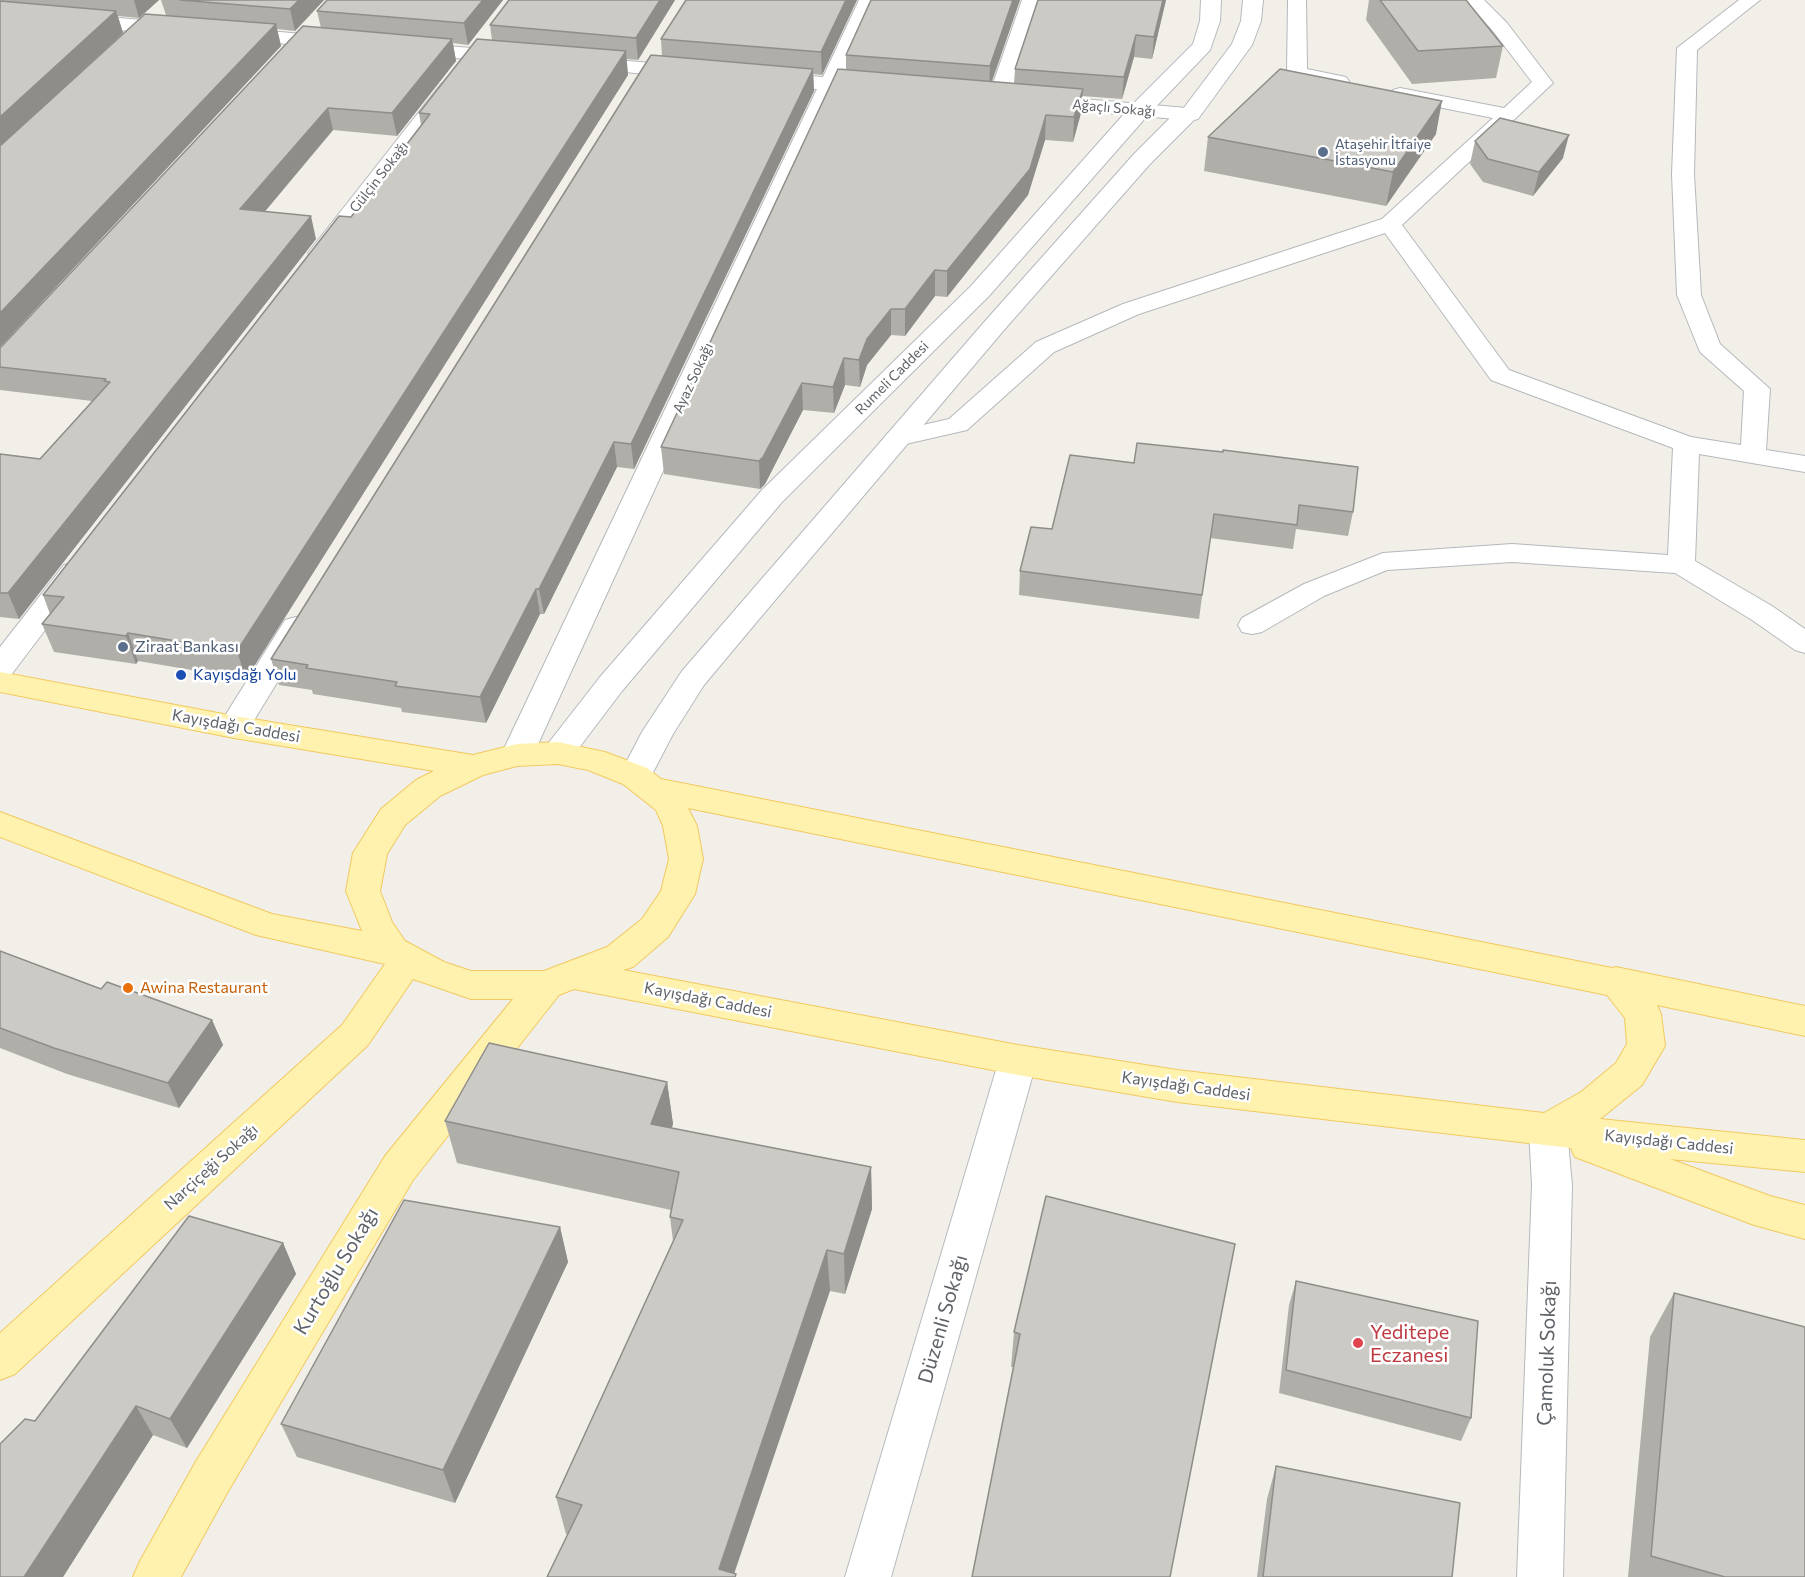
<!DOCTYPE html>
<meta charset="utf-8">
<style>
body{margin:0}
canvas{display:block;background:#f1efe8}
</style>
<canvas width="1805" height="1577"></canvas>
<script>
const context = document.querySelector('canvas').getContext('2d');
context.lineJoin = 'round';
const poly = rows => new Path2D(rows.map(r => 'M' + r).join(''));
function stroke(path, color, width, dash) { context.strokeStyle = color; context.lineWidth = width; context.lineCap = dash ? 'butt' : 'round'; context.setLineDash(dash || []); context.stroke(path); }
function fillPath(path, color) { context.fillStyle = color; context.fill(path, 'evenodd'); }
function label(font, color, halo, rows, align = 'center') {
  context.font = font + ' Commissioner,sans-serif'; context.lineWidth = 5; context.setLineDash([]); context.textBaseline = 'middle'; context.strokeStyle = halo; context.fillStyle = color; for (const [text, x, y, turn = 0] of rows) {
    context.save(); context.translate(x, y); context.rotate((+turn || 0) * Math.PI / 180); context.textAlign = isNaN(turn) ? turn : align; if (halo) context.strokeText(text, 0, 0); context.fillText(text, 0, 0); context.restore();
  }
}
const lane = poly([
 [1288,0,1306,0,1307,69,1346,77,1349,81,1346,85,1339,87,1297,79,1290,77,1287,73,1288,0],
 [1465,0,1484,0,1507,23,1553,83,1402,225,1509,370,1691,437,1741,445,1744,391,1700,352,1677,295,1672,174,1677,48,1739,0,1760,0,1697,50,1694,174,1701,295,1720,344,1770,389,1766,450,1805,456,1805,472,1699,454,1695,561,1772,606,1805,629,1805,653,1795,650,1752,620,1675,573,1512,562,1387,570,1324,596,1262,632,1252,634,1242,632,1238,625,1242,618,1304,584,1383,553,1512,544,1668,555,1673,448,1491,380,1385,233,1139,314,1054,352,967,430,897,446,888,443,884,438,888,433,949,419,1036,342,1123,304,1382,219,1493,118,1393,98,1390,94,1393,90,1400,88,1504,108,1532,82,1493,31,1465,0]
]);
const street = poly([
 [859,0,879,0,843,79,874,82,881,84,885,88,881,92,874,94,837,91,533,755,528,763,517,766,506,763,501,755,817,89,770,85,763,83,760,79,763,75,770,73,823,77,859,0],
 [1022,0,1042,0,1010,98,1007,103,999,104,991,103,988,98,1022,0],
 [0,8,178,23,185,25,188,29,185,33,178,35,0,20,0,8],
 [235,28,336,37,343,39,346,43,343,47,336,49,228,38,225,34,228,30,235,28],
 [408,43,510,51,517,53,520,57,517,61,510,63,401,53,398,49,401,45,408,43],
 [582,57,686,66,693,68,696,72,693,76,686,78,575,67,572,63,575,59,582,57],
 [448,82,455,84,459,88,328,258,320,260,312,258,308,253,312,248,441,84,448,82],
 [1036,95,1187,108,1195,109,1198,114,1195,119,1187,120,1028,106,1025,101,1028,96,1036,95],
 [74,563,84,565,89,572,11,675,0,678,0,647,64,565,74,563],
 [296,617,307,620,311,627,245,735,234,738,223,735,218,727,223,719,285,620,296,617],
 [1548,1114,1562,1119,1567,1130,1572,1185,1563,1577,1517,1577,1532,1185,1529,1130,1534,1119,1548,1114]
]);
const secondary = poly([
 [1201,0,1221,0,1220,21,1210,50,1148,115,989,296,782,502,622,691,569,761,558,764,547,761,542,753,547,745,600,677,762,490,971,286,1132,105,1193,44,1200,21,1201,0],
 [1243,0,1263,0,1261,21,1252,45,1198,119,1194,120,1150,164,1004,330,760,618,704,685,673,734,647,784,635,788,623,784,619,776,642,732,682,671,986,320,1134,154,1179,109,1183,109,1232,44,1241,21,1243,0],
 [1018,1045,1031,1049,1037,1060,891,1577,845,1577,999,1060,1005,1049,1018,1045]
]);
const primary = poly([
 [0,672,234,716,473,755,517,744,558,742,605,752,647,768,661,779,1612,968,1616,967,1805,1006,1805,1036,1657,1005,1661,1014,1665,1046,1642,1085,1600,1119,1805,1140,1805,1172,1670,1159,1770,1196,1805,1205,1805,1239,1754,1225,1575,1157,1571,1148,1177,1102,1018,1075,574,989,559,995,413,1180,227,1493,181,1577,133,1577,140,1561,195,1463,385,1156,513,999,471,999,413,979,368,1045,15,1374,0,1380,0,1333,342,1025,385,964,256,935,0,837,0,812,272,914,362,931,346,891,353,853,381,809,416,780,434,771,234,738,0,692,0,672],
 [558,764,588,770,623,784,656,810,663,826,669,859,661,891,642,919,607,947,544,971,471,971,444,962,405,941,392,922,380,891,387,854,405,825,440,796,483,775,517,766,558,764],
 [688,808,1607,995,1625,1018,1627,1044,1616,1063,1581,1092,1544,1113,1177,1070,1018,1045,623,970,633,967,668,937,695,894,703,859,697,826,688,808]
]);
stroke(lane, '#b5b8bc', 2);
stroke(street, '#b5b8bc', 2);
stroke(secondary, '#b6babf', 2);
stroke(primary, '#f2c960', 2);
fillPath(lane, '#fff');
fillPath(street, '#fff');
fillPath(secondary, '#fff');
fillPath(primary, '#fff2af');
fillPath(poly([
 [0,0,159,0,139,18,118,16,123,33,1,146,166,15,161,0,324,0,295,31,277,29,281,46,0,347],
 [327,0,503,0,468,45,453,43,456,61,397,136,333,130,265,211,316,239,19,619,0,617,0,454,40,459,92,401,0,390,0,348,321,28,317,11],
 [509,0,675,0,638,60,626,59,628,75,246,679,138,661,136,664,54,652,42,624,50,614,43,595,351,217,421,125,419,113,492,40,490,25],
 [857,0,822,75,813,74,814,91,634,469,617,467,544,614,540,614,486,723,402,712,401,708,313,694,312,690,279,685,271,659,662,56,661,39],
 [871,0,1020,0,992,82,1014,83,1015,69,1038,0,1166,0,1152,59,1134,57,1122,99,1082,96,1081,113,1073,142,1045,140,1028,195,947,297,935,296,905,336,891,335,867,365,860,387,845,385,834,413,803,410,765,484,760,489,664,474,661,447,846,70,846,55],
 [1369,0,1466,0,1503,46,1496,78,1412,84,1366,20],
 [1436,134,1386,206,1204,171,1208,137],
 [1475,141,1563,158,1533,196,1483,182,1470,164],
 [1134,463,1353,512,1348,536,1296,529,1293,549,1210,538,1199,619,1019,595,1020,571,1052,529],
 [0,951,101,989,212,1020,223,1045,179,1108,67,1074,0,1048],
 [667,1082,673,1124,672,1128,871,1167,872,1209,845,1294,830,1291,568,1534,566,1534,556,1497,673,1241,670,1217,671,1210,457,1163,445,1121],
 [1046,1196,1014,1367,1011,1367,1014,1332],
 [560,1227,568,1262,455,1503,297,1457,281,1424],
 [283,1243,296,1274,187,1448,153,1435,63,1577,35,1421],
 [1296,1281,1471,1418,1461,1441,1279,1393,1289,1305],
 [1674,1293,1805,1577,1628,1577,1650,1337],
 [1276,1466,1452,1577,1257,1577,1267,1499]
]), '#afaea9');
fillPath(poly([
 [134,0,159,0,139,18],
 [299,0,324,0,295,31,290,9],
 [483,0,503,0,468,45,464,23],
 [660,0,675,0,638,60,636,38],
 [846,0,857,0,822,75,821,52],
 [1013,0,1020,0,989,89,990,66],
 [1163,0,1166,0,1152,59,1154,37],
 [116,11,123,33,0,147,0,117],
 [276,24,281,46,0,347,0,313],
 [1136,35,1134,57,1122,99,1124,77],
 [452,39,456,61,397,136,392,113],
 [626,51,628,75,246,679,237,651],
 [813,69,814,91,634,469,631,444],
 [1083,89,1081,113,1073,142,1074,117],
 [1442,101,1436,134,1386,206,1393,172],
 [328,108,333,130,247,233,240,209],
 [1046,115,1045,140,1028,195,947,297,947,271],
 [1569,135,1563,158,1533,196,1539,172],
 [311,216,316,239,19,619,8,593],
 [935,270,935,296,905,336,905,309],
 [891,309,891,335,867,365,860,387,859,360,867,339],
 [844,358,845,385,834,413,833,387],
 [802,383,803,410,765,484,760,489,759,461],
 [614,442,617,467,544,614,539,589],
 [536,589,540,614,486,723,480,697],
 [128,633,138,661,136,664,126,636],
 [212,1020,223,1045,179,1108,168,1083],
 [667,1082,673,1124,657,1166,651,1124],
 [871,1167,872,1209,845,1294,844,1254],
 [560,1227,568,1262,455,1503,443,1470],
 [283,1243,296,1274,187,1448,170,1419],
 [827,1250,830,1291,733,1577,719,1569],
 [136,1406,153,1435,63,1577,24,1577]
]), '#8f8d8a');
const building = poly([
 [180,0,299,0,290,9,180,0],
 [327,0,483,0,464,23,317,11,327,0],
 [509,0,660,0,636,38,490,25,509,0],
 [686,0,846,0,821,52,661,39,686,0],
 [871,0,1013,0,990,66,846,55,871,0],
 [1038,0,1163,0,1154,37,1136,35,1124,77,1015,69,1038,0],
 [1380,0,1466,0,1503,46,1418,51,1380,0],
 [0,1,116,11,0,117,0,1],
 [145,14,276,24,0,313,0,146,145,14],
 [303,26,452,39,392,113,328,108,240,209,311,216,8,593,0,593,0,454,40,459,110,382,104,381,106,379,0,367,0,348,303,26],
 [477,39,626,51,237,651,128,633,126,636,42,624,64,597,43,595,339,216,351,217,430,114,419,113,477,39],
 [651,55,813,69,631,444,614,442,539,589,536,589,480,697,395,686,397,682,306,668,308,665,271,659,651,55],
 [838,69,1083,89,1074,117,1046,115,1030,169,947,271,935,270,905,309,891,309,867,339,859,360,844,358,833,387,802,383,763,457,759,461,661,447,838,69],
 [1280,69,1442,101,1393,172,1208,137,1280,69],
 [1500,118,1569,135,1539,172,1488,159,1475,141,1500,118],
 [1137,443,1223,452,1223,450,1358,467,1353,512,1299,505,1297,525,1214,514,1202,595,1020,571,1031,527,1052,529,1070,455,1134,463,1137,443],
 [0,951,101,989,107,982,212,1020,168,1083,54,1048,0,1028,0,951],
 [489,1043,667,1082,651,1124,871,1167,844,1254,827,1250,719,1569,736,1574,735,1577,547,1577,582,1505,556,1497,683,1220,670,1217,679,1172,445,1121,489,1043],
 [1046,1196,1235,1244,1170,1577,972,1577,1020,1334,1014,1332,1046,1196],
 [404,1200,560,1227,443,1470,281,1424,404,1200],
 [189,1216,283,1243,170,1419,136,1406,24,1577,0,1577,0,1444,25,1419,35,1421,189,1216],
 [1296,1281,1478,1321,1471,1418,1286,1370,1296,1281],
 [1674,1293,1805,1327,1805,1577,1725,1577,1651,1556,1674,1293],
 [1276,1466,1460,1503,1452,1577,1263,1577,1276,1466]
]);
fillPath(building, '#cccac5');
stroke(building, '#8f8d8a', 1.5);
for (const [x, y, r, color] of [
 [1323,152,6,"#5c6f8a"],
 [123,647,6,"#5c6f8a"],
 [181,675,6,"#1a4fb4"],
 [128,988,6,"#e8710a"],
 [1358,1343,6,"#e0444e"]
]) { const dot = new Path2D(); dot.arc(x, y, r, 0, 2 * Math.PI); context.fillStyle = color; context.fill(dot); stroke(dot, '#fff', 2); }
label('14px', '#5f6368', '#fff', [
 ["Ağaçlı Sokağı",1114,108,5],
 ["Gülçin Sokağı",379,177,-52],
 ["Ayaz Sokağı",693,378,-65],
 ["Rumeli Caddesi",892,378,-45]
]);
label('14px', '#4e5e75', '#fff', [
 ["Ataşehir İtfaiye",1335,144],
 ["İstasyonu",1335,160]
], 'left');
label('16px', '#4e5e75', '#fff', [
 ["Ziraat Bankası",135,647]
], 'left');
label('16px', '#164399', '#fff', [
 ["Kayışdağı Yolu",193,675]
], 'left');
label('16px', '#5f6368', '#fff', [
 ["Kayışdağı Caddesi",236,726,10],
 ["Kayışdağı Caddesi",708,1000,11],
 ["Kayışdağı Caddesi",1186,1086,8],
 ["Kayışdağı Caddesi",1669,1142,6],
 ["Narçiçeği Sokağı",211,1167,-42]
]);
label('16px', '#c56008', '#fff', [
 ["Awina Restaurant",140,988]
], 'left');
label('20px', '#5f6368', '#fff', [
 ["Kurtoğlu Sokağı",336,1271,-59],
 ["Düzenli Sokağı",943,1319,-74],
 ["Çamoluk Sokağı",1547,1353,-88]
]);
label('20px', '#be3a42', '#fff', [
 ["Yeditepe",1370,1332],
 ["Eczanesi",1370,1355]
], 'left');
</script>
